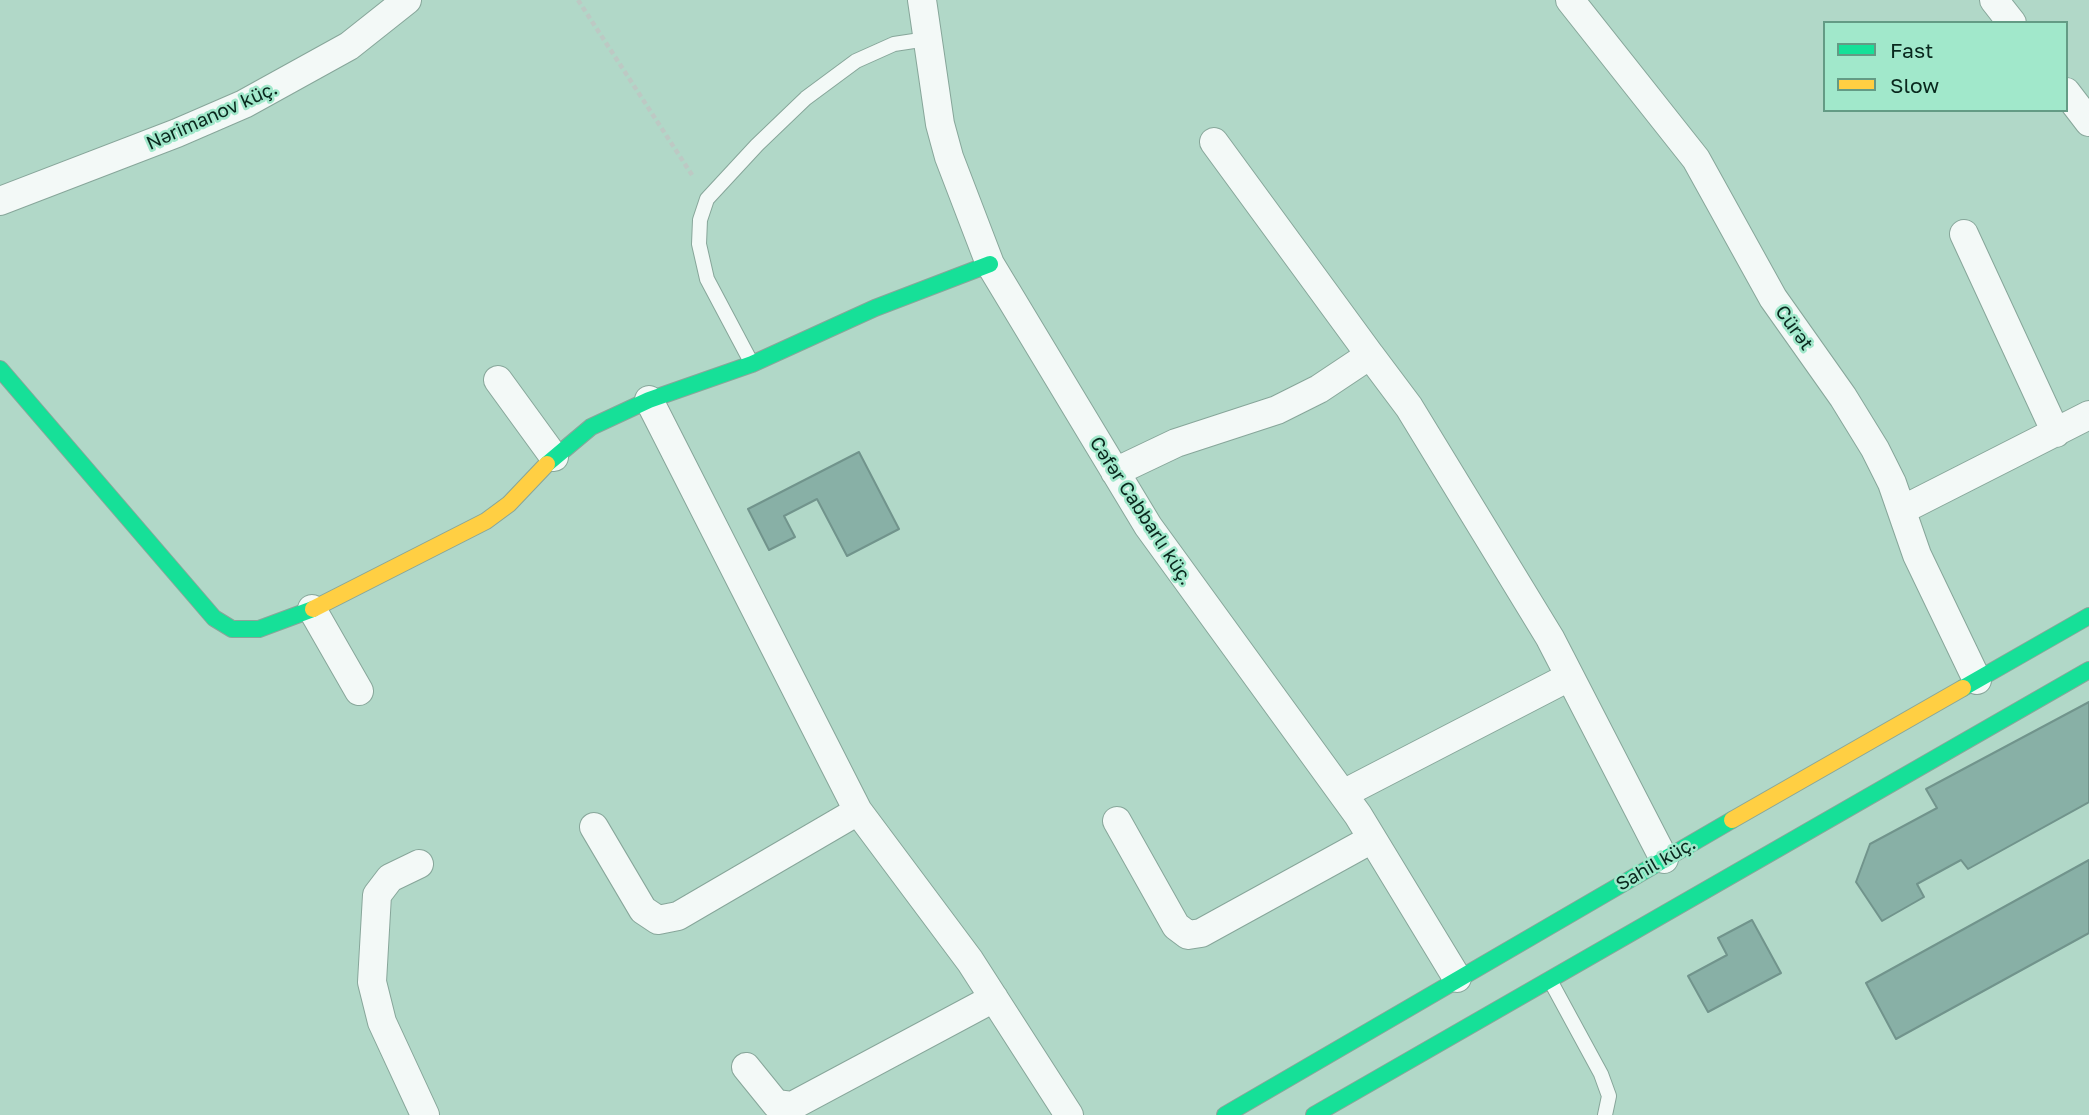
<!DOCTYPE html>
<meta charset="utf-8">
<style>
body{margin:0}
#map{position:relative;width:2089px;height:1115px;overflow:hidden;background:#b1d8c8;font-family:"Golos Text",sans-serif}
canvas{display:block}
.legend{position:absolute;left:1823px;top:21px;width:245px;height:91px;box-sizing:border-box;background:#a1e8cb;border:2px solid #649b85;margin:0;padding:9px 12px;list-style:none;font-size:21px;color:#09271d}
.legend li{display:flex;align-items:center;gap:14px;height:35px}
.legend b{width:35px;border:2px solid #649b85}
</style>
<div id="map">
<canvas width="2089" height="1115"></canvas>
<ul class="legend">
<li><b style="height:9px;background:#16e098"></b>Fast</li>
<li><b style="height:9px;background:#ffcf43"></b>Slow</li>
</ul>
</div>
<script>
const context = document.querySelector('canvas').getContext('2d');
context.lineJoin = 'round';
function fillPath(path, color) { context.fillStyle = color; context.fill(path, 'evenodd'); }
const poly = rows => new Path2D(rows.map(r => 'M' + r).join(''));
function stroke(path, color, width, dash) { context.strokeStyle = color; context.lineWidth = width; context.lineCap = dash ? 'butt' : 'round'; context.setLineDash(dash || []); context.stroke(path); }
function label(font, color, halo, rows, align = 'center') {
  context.font = font + ' "Golos Text",sans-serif'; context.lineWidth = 5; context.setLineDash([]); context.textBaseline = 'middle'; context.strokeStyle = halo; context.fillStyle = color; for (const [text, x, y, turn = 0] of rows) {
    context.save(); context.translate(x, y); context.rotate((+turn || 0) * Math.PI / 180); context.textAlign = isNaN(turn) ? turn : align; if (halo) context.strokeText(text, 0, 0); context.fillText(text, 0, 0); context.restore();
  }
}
const building = poly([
 [859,452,899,529,847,556,817,499,784,516,795,537,769,550,748,509,859,452],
 [2089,702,2089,802,1968,869,1961,860,1917,884,1924,897,1882,921,1856,882,1870,844,1937,808,1926,789,2089,702],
 [2089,860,2089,933,1896,1039,1866,983,2089,860],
 [1752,920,1781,973,1708,1012,1688,976,1727,955,1718,938,1752,920]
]);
fillPath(building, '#88b0a6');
stroke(building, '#71948c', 2);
const lane = poly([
 [751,362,707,279,699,244,700,220,707,199,757,145,806,98,856,61,894,44,927,39],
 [1551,982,1601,1074,1609,1096,1605,1115]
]);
const street = poly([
 [922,0,940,124,949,157,990,264,1148,526,1358,815,1457,978],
 [1570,0,1696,159,1773,298,1843,397,1875,449,1892,483,1917,555,1977,680],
 [1994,0,2012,23],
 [2066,92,2089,122],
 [1214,142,1370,355],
 [0,201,177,133,244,104,349,46,407,0],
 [1964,234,2056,433],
 [498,380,554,457],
 [649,400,858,811,970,961,1069,1115],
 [1115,472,1176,443,1277,410,1319,389,1370,355,1409,407,1550,638,1664,859],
 [1902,510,2089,415],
 [312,609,359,691],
 [1343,794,1569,677],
 [1117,821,1176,926,1188,935,1201,933,1372,839],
 [594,827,643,910,658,920,678,916,858,811],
 [419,864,390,878,377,895,372,982,382,1022,425,1115],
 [746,1067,776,1104,792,1106,994,998]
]);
const fast = poly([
 [0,369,214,618,232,629,259,629,313,609],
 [547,464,591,427,649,400,752,364,875,308,990,264],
 [1963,688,2089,616],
 [1225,1115,1732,820],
 [1314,1115,2089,670]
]);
const slow = poly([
 [313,609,486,521,509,504,547,464],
 [1732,820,1963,688]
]);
stroke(lane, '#87a69a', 16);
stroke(street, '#87a69a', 30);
stroke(fast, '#87a69a', 18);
stroke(slow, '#87a69a', 18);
stroke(poly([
 [578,0,694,178]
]), '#bdc9c4', 4.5, [5, 3.5]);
stroke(lane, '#f3f9f7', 14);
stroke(street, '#f3f9f7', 28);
stroke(fast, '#16e098', 16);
stroke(slow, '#ffcf43', 16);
label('19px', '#09271d', '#a1e8cb', [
 ["Nərimanov küç.",212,116,-24],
 ["Cürət",1794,328,54],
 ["Cəfər Cabbarlı küç.",1141,511,57],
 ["Sahil küç.",1656,864,-30]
]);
</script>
